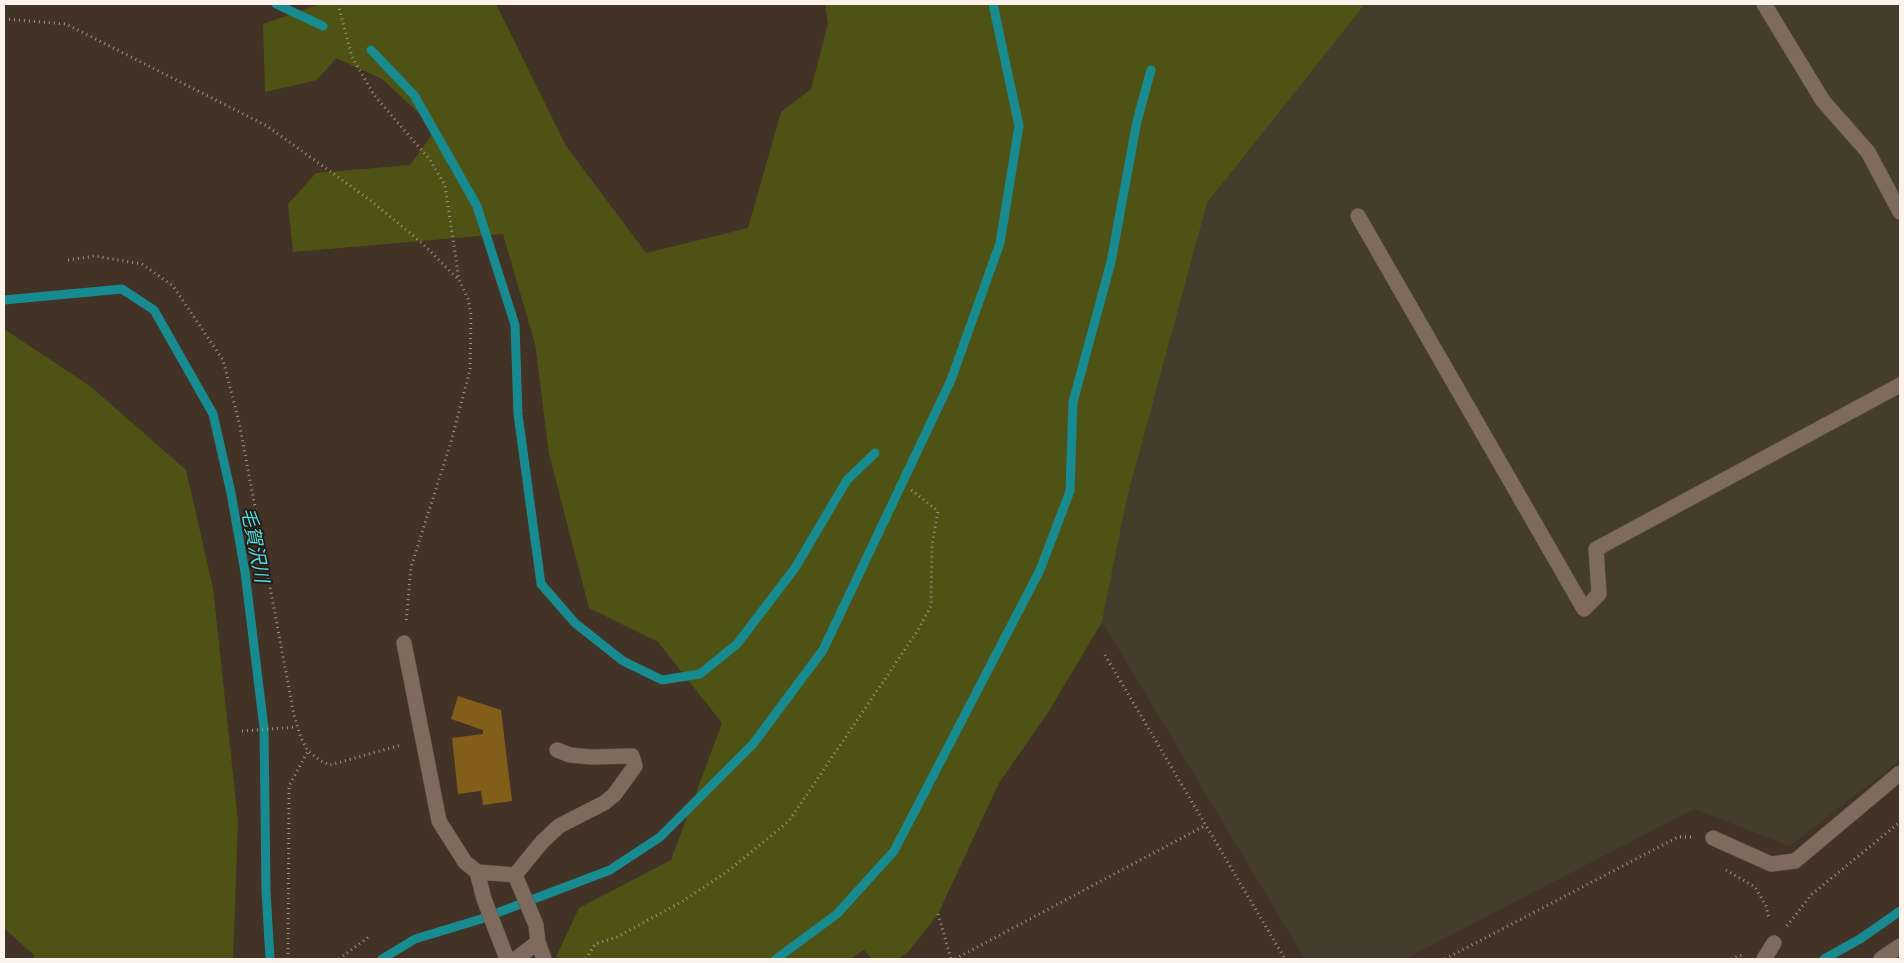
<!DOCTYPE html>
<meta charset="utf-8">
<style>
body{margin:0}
#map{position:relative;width:1904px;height:963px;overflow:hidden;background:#433226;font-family:Barlow,sans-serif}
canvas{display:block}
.frame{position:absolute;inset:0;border:5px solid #fdf2eb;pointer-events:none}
</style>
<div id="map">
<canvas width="1904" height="963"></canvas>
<div class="frame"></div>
</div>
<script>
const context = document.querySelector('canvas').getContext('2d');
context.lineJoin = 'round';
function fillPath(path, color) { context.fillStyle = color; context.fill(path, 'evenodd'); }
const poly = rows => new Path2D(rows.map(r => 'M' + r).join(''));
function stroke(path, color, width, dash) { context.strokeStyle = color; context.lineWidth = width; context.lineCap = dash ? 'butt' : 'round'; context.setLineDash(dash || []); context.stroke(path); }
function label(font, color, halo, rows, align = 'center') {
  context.font = font + ' Barlow,"Noto Sans JP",sans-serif'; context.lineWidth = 4; context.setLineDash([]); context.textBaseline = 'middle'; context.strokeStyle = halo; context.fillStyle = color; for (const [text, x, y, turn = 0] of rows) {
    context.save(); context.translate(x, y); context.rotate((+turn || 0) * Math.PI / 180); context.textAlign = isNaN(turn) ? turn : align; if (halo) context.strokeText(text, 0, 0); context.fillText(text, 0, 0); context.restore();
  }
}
fillPath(poly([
 [1365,4,1900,4,1900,760,1790,846,1694,809,1405,959,1305,959,1102,622,1127,498,1207,203]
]), '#443d2b');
fillPath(poly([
 [320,4,496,4,566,146,646,253,748,228,781,112,811,89,828,23,825,4,1365,4,1207,203,1127,498,1102,622,1049,711,999,783,938,914,908,952,898,959,872,959,864,950,851,959,555,959,579,908,671,860,722,723,658,642,589,608,549,454,535,344,503,234,293,252,288,204,316,173,410,165,436,129,382,79,336,58,317,80,265,92,263,24],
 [4,329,90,386,186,470,213,588,238,821,233,959,33,959,34,955,4,928]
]), '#4e5315');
stroke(poly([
 [276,4,323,26],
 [371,50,414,95,477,206,515,325,518,414,541,584,575,623,623,661,662,680,700,674,737,644,795,568,847,480,875,453],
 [4,300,122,289,154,310,213,414,231,493,245,572,264,728,266,891,270,959],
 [382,959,415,939,481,919,610,870,660,837,753,744,823,650,951,380,1000,243,1019,126,993,4],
 [776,959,837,914,894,851,1040,570,1070,491,1073,402,1111,262,1137,121,1151,70],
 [1824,959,1860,939,1900,911]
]), '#178b8f', 9);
fillPath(poly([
 [458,696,501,710,512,801,483,805,481,791,458,794,452,738,483,734,483,730,451,719]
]), '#825e1a');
const minor = poly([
 [1764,4,1823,101,1868,152,1900,212],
 [1358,216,1584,609,1599,594,1596,549,1900,385],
 [404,643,439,821,465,862,477,872,484,899,507,959],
 [1713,838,1771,864,1795,861,1900,773],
 [477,872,515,875,542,842,559,826,604,803,614,795,635,766,632,756,591,757,570,755,557,750],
 [515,875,536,925,538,942,516,959],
 [538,942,544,959],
 [1764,959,1774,943],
 [1881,959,1900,946]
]);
stroke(minor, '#5c4d44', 16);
stroke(poly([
 [338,4,352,57,374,95,430,160,445,185,459,280,468,299,471,315,470,370,451,442,411,567,406,623],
 [4,19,66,24,267,126,370,200,422,243,458,279],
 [68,260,95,256,142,264,173,286,223,360,239,422,294,715,301,738,308,751,321,761,330,765,401,745],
 [1105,655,1285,959],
 [242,731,297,727],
 [1726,870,1755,887,1766,906,1769,918],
 [938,914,951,959],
 [1787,926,1812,894,1900,822],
 [288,959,289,786,308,751],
 [339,959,370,936],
 [586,959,595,944,617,937,683,901,728,871,789,821,918,630,931,606,932,546,938,511,910,489],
 [955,959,1206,825],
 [1445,959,1678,837,1692,837],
 [1731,959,1742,955]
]), '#a2948a', 3, [1, 4]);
stroke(minor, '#7e6b5e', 15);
label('italic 19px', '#54dfe3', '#231c16', [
 ["毛賀沢川",255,545,79]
]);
</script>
